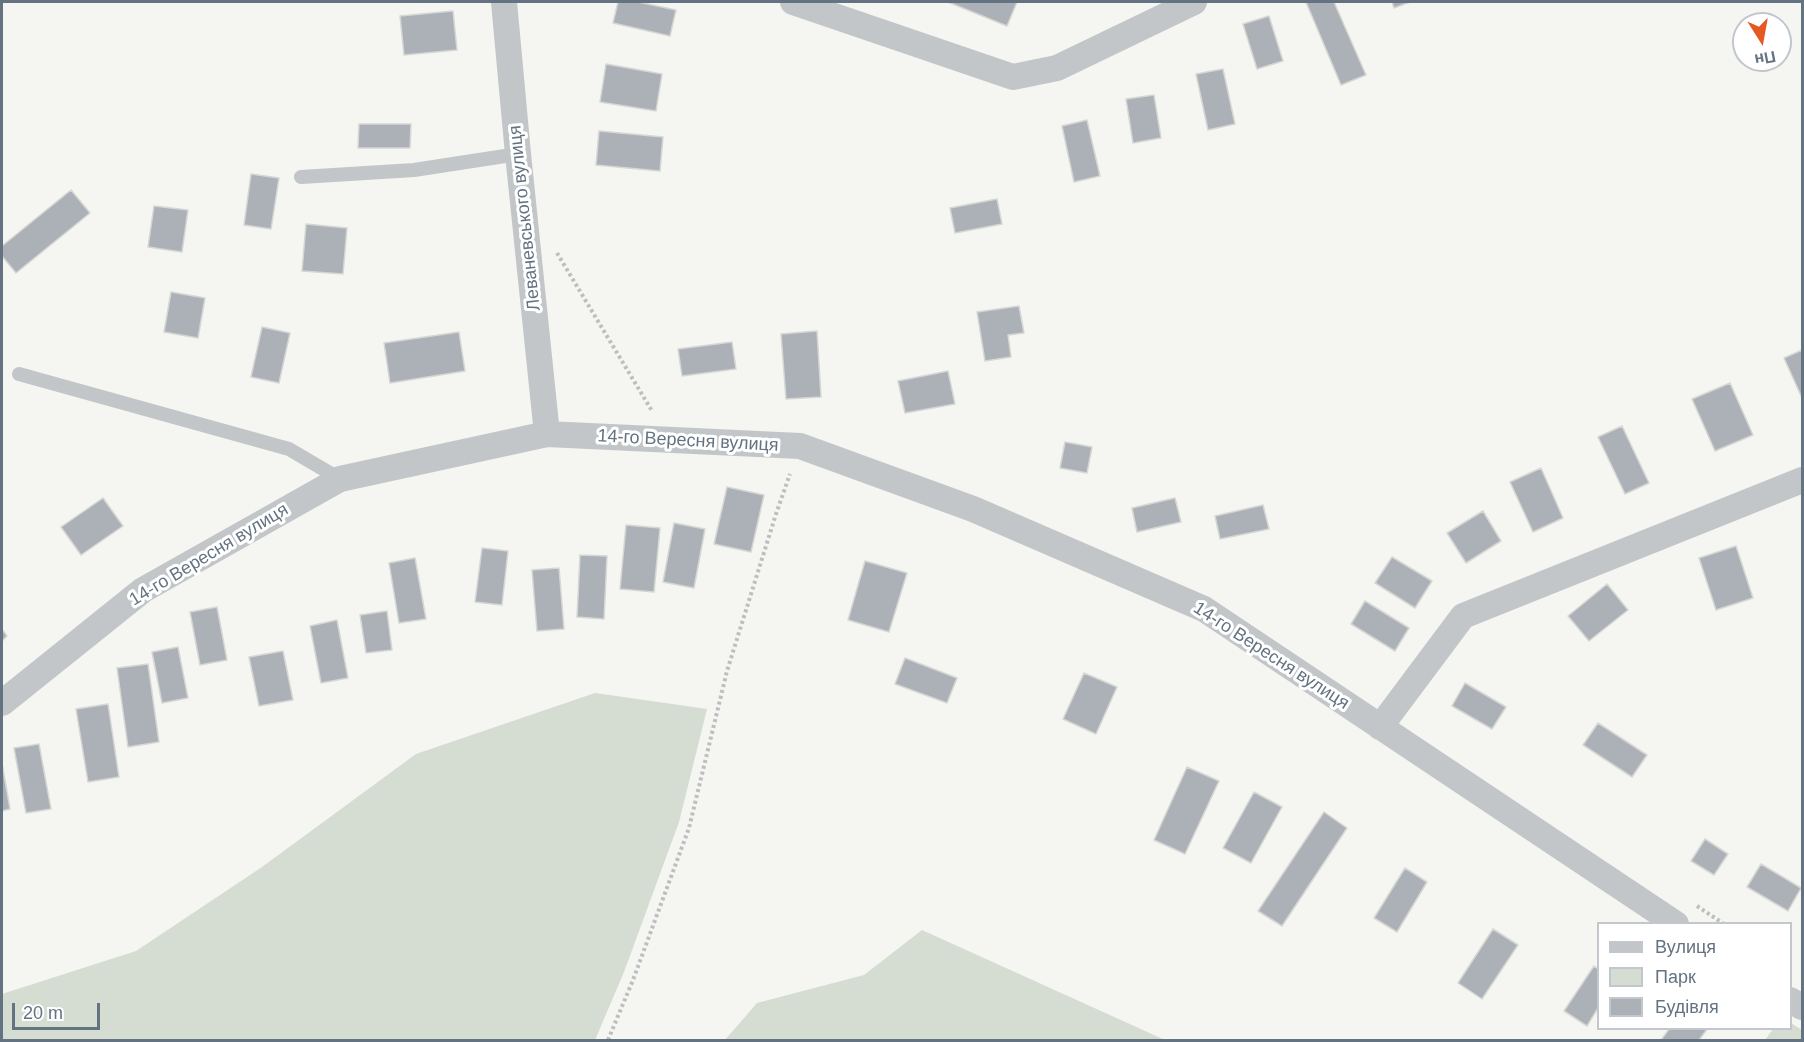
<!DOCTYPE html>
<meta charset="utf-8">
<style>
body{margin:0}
#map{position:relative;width:1804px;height:1042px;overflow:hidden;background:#f5f5f1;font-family:Helvetica,sans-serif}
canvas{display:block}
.frame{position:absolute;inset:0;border:3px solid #647382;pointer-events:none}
.legend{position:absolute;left:1597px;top:922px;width:195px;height:108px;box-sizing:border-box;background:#fff;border:2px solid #c1c7cd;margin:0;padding:8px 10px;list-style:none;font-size:18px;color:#647382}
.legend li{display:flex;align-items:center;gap:12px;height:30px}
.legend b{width:30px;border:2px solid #c1c7cd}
.north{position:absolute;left:1732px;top:12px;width:60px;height:60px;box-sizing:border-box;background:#fff;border:2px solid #c1c7cd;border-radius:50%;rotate:169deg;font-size:16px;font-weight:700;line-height:24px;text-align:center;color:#647382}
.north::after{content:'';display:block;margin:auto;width:21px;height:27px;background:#e45822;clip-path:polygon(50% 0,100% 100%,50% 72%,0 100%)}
.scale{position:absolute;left:12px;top:1003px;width:88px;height:27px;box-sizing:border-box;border:3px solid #647382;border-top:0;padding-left:8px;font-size:18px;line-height:21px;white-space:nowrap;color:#647382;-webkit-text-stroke:4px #fff;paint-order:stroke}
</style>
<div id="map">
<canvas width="1804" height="1042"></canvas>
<div class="frame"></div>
<ul class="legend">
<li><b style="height:8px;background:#c2c6c9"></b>Вулиця</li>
<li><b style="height:16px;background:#d5dcd2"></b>Парк</li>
<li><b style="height:16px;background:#abb1b7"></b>Будівля</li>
</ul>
<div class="north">Пн</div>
<div class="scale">20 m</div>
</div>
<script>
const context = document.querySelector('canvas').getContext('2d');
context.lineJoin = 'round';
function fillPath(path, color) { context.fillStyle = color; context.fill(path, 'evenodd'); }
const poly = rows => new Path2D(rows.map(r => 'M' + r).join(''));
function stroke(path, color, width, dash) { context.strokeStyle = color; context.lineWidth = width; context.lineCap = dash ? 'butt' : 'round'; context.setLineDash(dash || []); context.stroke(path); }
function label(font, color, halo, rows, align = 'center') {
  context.font = font + ' Helvetica,sans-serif'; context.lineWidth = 6; context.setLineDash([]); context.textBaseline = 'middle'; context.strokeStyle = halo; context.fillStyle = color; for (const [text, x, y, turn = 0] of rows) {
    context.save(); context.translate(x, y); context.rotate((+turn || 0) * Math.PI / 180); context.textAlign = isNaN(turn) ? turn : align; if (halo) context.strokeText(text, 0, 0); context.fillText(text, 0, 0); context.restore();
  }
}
fillPath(poly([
 [595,693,707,709,679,822,624,972,595,1040,2,1040,2,994,136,951,262,867,416,754],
 [922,930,1165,1040,725,1040,757,1003,864,975],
 [1791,1023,1802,1030,1802,1040,1765,1040,1773,1029,1790,1028]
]), '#d5dcd2');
const building = poly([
 [618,2,638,2,676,10,670,36,613,23,618,2],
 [948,2,1017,2,1007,26,948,2],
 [1306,2,1334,2,1366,75,1341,85,1306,2],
 [1392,2,1410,2,1394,8,1392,2],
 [453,11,457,50,404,55,400,16,453,11],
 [1269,16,1283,61,1257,69,1243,24,1269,16],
 [606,64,662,74,656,111,600,102,606,64],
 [1223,69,1235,124,1208,130,1196,74,1223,69],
 [1154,95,1161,138,1133,143,1126,99,1154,95],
 [1087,120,1100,176,1074,182,1062,126,1087,120],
 [359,124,411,124,410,148,358,148,359,124],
 [599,131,663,137,660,171,596,165,599,131],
 [251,174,279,178,271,229,244,225,251,174],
 [71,190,90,213,16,273,2,256,2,246,71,190],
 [997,199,1002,224,955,233,950,208,997,199],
 [154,206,188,210,182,252,148,247,154,206],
 [306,224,347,228,343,274,302,271,306,224],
 [171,292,205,298,198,338,164,332,171,292],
 [1019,306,1024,333,1008,335,1011,357,985,361,977,312,1019,306],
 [262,327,290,333,279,383,251,377,262,327],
 [817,331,821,397,786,399,781,334,817,331],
 [459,332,465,371,390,383,384,343,459,332],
 [732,342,736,369,682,376,678,349,732,342],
 [1802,350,1802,398,1784,358,1802,350],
 [948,371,955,404,905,413,898,381,948,371],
 [1730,383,1753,435,1715,451,1692,399,1730,383],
 [1622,426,1649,483,1625,494,1598,437,1622,426],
 [1065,442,1092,447,1087,473,1060,468,1065,442],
 [1541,468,1563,518,1533,532,1510,482,1541,468],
 [727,487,764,495,751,552,714,544,727,487],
 [103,498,123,526,81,555,61,527,103,498],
 [1175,498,1181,522,1137,532,1132,508,1175,498],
 [1263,505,1269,529,1220,539,1215,516,1263,505],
 [1483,511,1501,541,1466,563,1447,533,1483,511],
 [674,523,705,529,694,588,663,582,674,523],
 [626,525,660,528,654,592,620,589,626,525],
 [1736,546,1753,598,1716,610,1699,558,1736,546],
 [482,548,508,551,502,605,475,602,482,548],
 [580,555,607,556,604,619,577,617,580,555],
 [1392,557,1432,581,1415,608,1375,583,1392,557],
 [415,558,426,619,399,623,389,563,415,558],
 [865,561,907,573,889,632,848,620,865,561],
 [559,568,564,629,537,631,532,570,559,568],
 [1607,584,1628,610,1589,641,1568,616,1607,584],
 [1365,601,1409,628,1395,651,1351,624,1365,601],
 [217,607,227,660,200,665,190,612,217,607],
 [387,611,392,650,366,653,360,615,387,611],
 [337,620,348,678,321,683,310,626,337,620],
 [2,629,7,636,2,641,2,629],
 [178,647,188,698,162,703,152,652,178,647],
 [283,651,293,700,259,706,249,657,283,651],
 [905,658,957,678,947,703,895,684,905,658],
 [148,664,159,742,128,747,117,668,148,664],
 [1084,673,1117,687,1096,734,1063,719,1084,673],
 [1465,683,1506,707,1492,729,1452,706,1465,683],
 [108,704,119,777,88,782,76,709,108,704],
 [1598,723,1647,755,1632,777,1583,745,1598,723],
 [39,744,51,809,26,813,14,748,39,744],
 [2,763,10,809,2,811,2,763],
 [1187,767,1219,781,1185,854,1154,840,1187,767],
 [1254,792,1282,807,1251,863,1223,848,1254,792],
 [1324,812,1347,828,1282,926,1258,911,1324,812],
 [1705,839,1728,854,1714,875,1691,861,1705,839],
 [1761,864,1801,888,1788,911,1747,887,1761,864],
 [1405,868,1427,882,1397,932,1374,918,1405,868],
 [1493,929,1518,945,1482,999,1458,983,1493,929],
 [1594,966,1598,969,1598,1008,1587,1026,1564,1011,1594,966],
 [1670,1028,1708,1028,1699,1040,1661,1040,1670,1028]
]);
fillPath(building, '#abb1b7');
stroke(building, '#d6d6d4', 1.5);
stroke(poly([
 [557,253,652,411],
 [1697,906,1724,924],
 [608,1040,633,980,689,828,727,671,776,514,790,474]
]), '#bcbec0', 4, [3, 3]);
stroke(poly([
 [301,177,414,170,518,154],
 [19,374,289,449,340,479]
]), '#c2c6c9', 14);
stroke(poly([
 [504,2,518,154,547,434],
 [793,2,1013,77,1057,68,1194,2],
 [2,703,143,590,340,479,547,434,800,446,973,509,1204,609,1676,924],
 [1380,727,1463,616,1802,480],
 [1790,1000,1802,1007]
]), '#c2c6c9', 26);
label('18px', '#647382', '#fff', [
 ["Леваневського вулиця",525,218,-96],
 ["14-го Вересня вулиця",688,441,3],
 ["14-го Вересня вулиця",209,555,-31],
 ["14-го Вересня вулиця",1271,656,33]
]);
</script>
